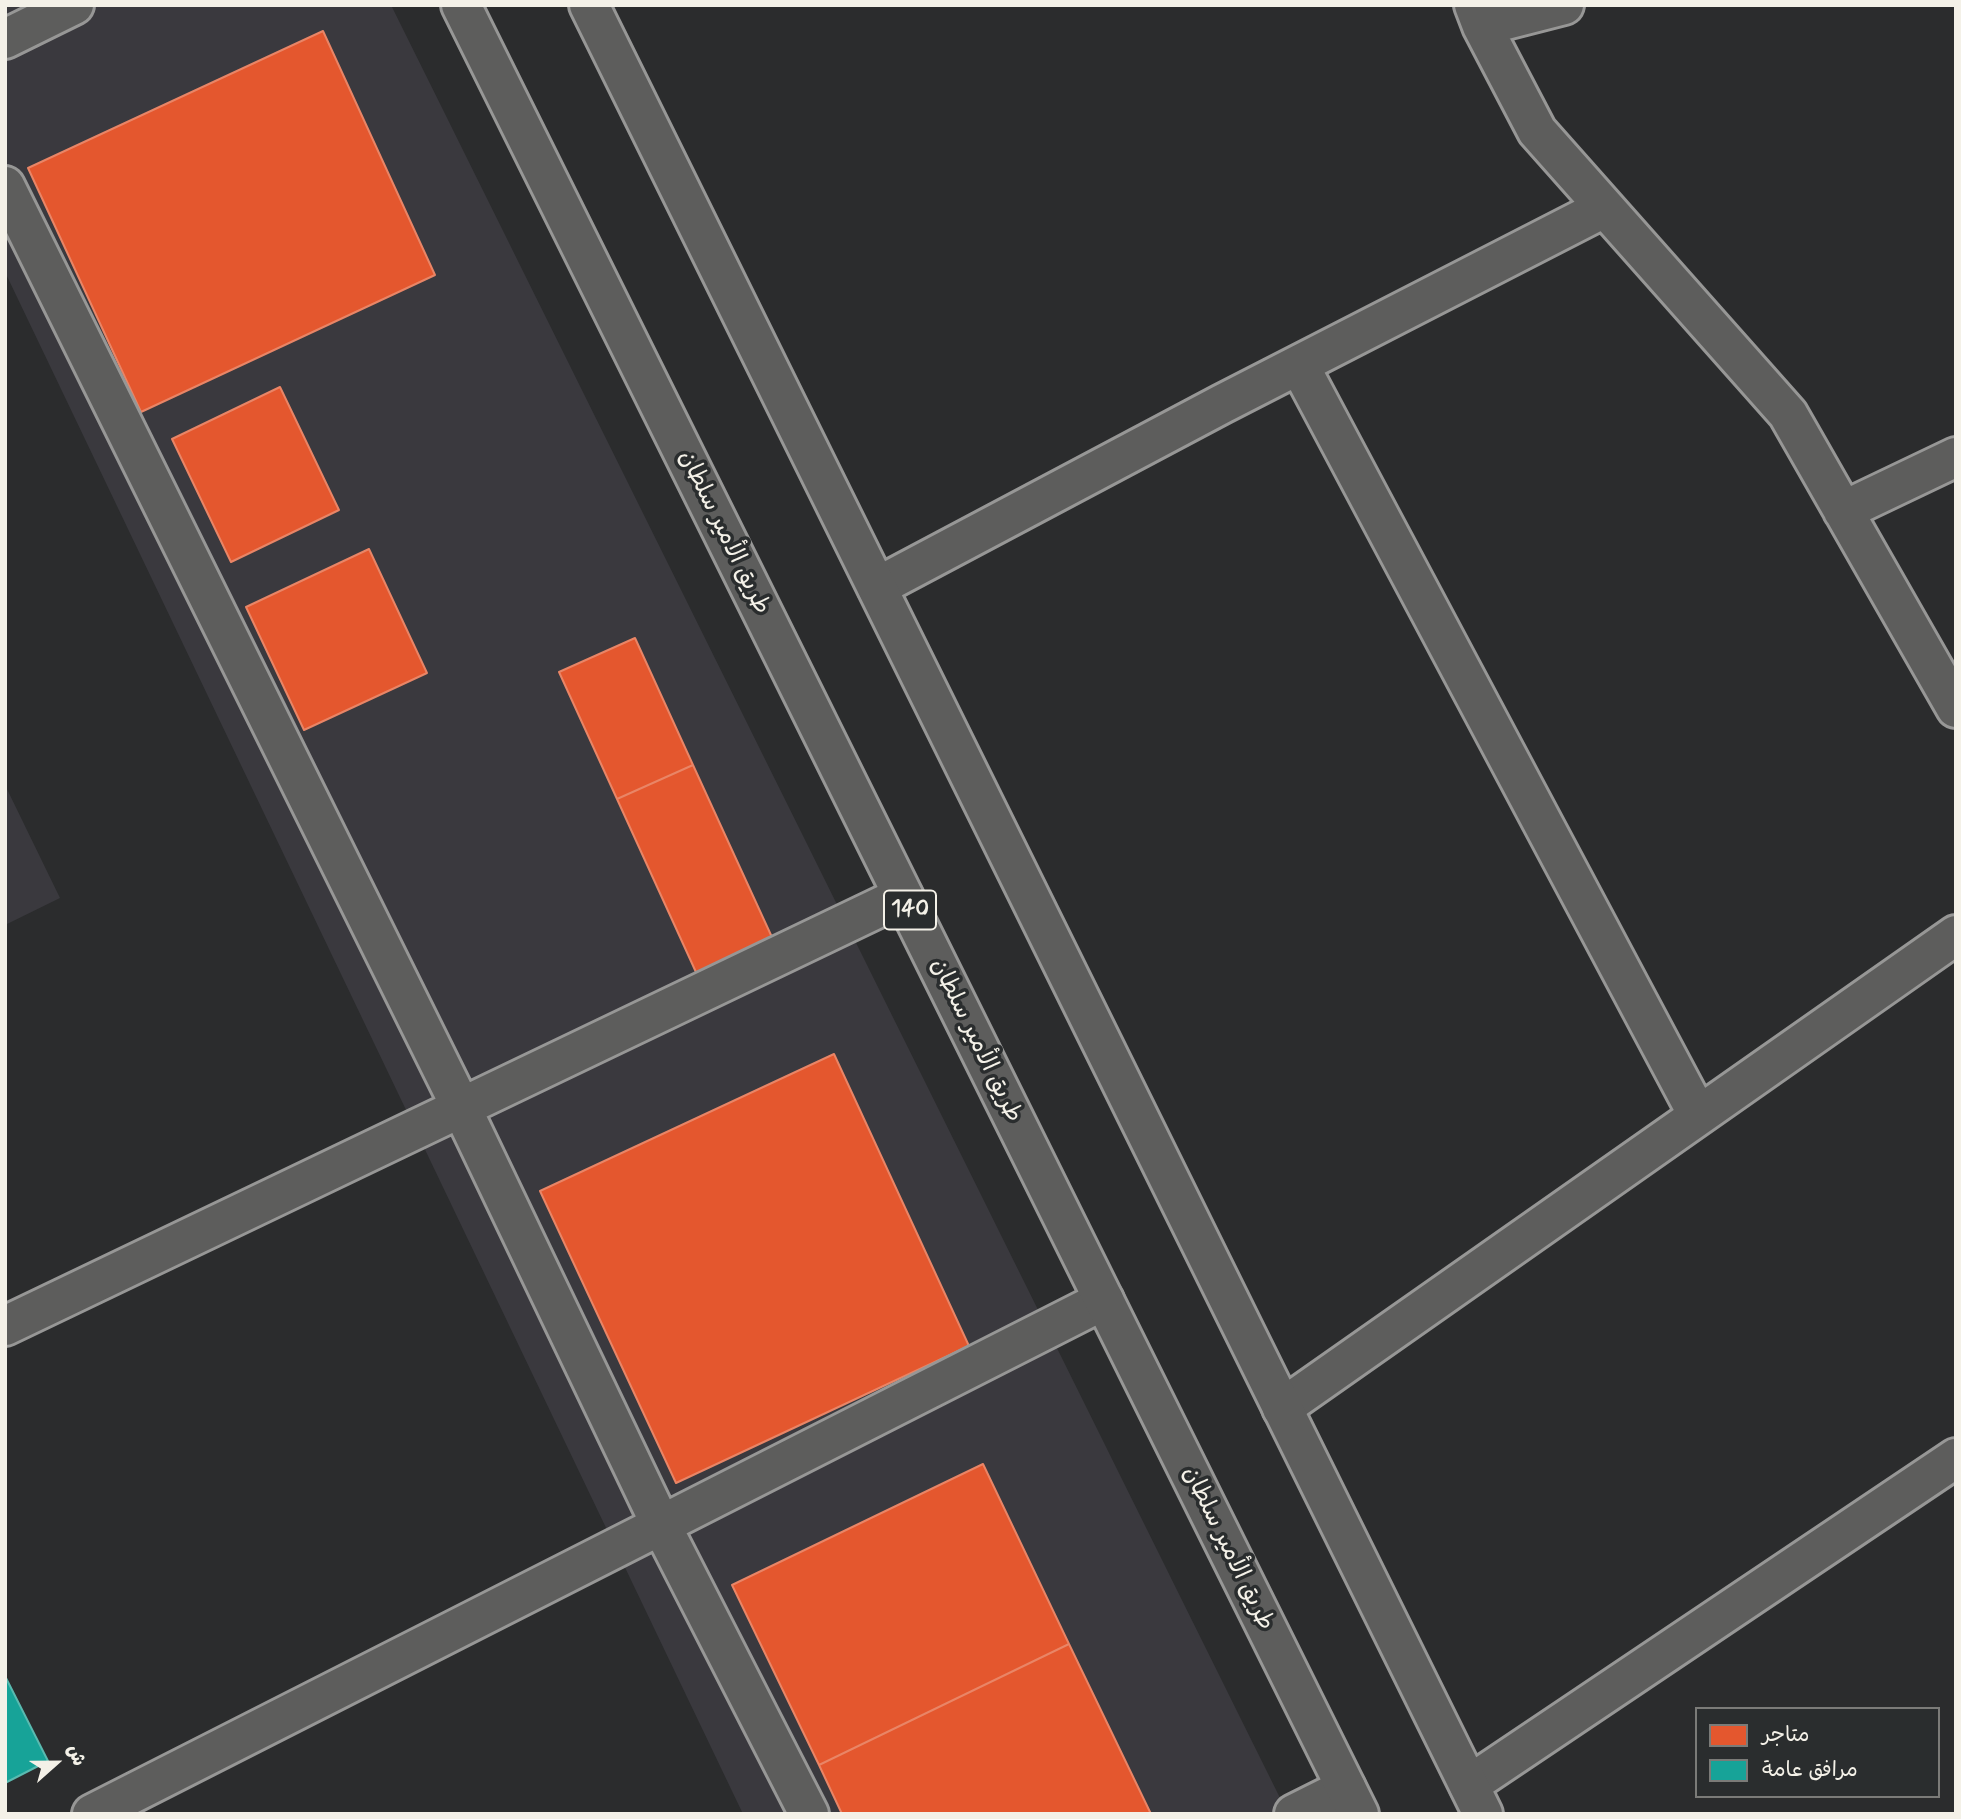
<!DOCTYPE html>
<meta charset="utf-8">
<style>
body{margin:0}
#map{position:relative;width:1961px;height:1819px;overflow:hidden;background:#2b2c2d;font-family:Mynerve,"Playpen Sans Arabic",sans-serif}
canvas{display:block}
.frame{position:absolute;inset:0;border:7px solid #f4f1e8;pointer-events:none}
.legend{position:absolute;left:1695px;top:1707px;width:245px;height:91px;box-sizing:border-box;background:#2a2d2e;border:2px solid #7b7b78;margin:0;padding:9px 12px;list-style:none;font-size:21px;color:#f4f1e8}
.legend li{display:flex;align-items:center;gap:14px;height:35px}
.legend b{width:35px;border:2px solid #7b7b78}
.north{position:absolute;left:21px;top:1728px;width:70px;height:70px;-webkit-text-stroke:5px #2a2d2e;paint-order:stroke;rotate:69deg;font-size:19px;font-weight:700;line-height:28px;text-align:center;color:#f4f1e8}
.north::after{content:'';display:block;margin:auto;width:24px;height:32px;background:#f4f1e8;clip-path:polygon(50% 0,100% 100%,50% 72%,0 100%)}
</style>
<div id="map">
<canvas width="1961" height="1819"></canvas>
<div class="frame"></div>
<ul class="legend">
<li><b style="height:19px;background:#e4572e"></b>متاجر</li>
<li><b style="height:19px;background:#17a398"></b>مرافق عامة</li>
</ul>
<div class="north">ش</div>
</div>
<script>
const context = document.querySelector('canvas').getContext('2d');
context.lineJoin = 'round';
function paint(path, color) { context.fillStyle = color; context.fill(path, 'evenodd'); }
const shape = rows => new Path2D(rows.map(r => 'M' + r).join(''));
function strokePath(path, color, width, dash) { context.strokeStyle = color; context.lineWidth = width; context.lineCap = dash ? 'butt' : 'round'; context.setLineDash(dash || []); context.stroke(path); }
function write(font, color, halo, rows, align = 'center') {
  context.font = font + ' Mynerve,"Playpen Sans Arabic",sans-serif'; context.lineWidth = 7; context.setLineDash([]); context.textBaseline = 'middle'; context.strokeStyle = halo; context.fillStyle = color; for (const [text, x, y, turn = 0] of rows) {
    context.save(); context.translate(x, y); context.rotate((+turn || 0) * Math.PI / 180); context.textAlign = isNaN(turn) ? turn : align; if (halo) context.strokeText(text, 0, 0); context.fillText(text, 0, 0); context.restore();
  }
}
paint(shape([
 [5,5,391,5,1288,1814,743,1814,5,272],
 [5,785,60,898,5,925]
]), '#3a393e');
const shops = shape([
 [323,31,435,275,141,412,28,168,323,31],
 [280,387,339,510,231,562,172,439,280,387],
 [369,549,427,673,304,730,246,607,369,549],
 [635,638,693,765,617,799,559,672,635,638],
 [693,765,776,946,700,981,617,799,693,765],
 [834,1054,969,1346,676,1483,540,1191,834,1054],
 [983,1464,1069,1644,819,1765,732,1585,983,1464],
 [1069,1644,1151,1814,842,1814,819,1765,1069,1644]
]);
paint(shops, '#e4572e');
strokePath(shops, '#e98566', 2);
const public = shape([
 [5,1676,48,1761,5,1783,5,1676]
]);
paint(public, '#17a398');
strokePath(public, '#59bab0', 2);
const minor = shape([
 [1474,5,1482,26,1537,131,1788,414,1956,708],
 [1482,26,1564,5],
 [5,39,74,5],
 [5,186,461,1107,661,1525,809,1814],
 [1299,365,1698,1115],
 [1843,511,1956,457],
 [877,587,1222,404,1604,208],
 [5,1326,903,896],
 [1282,1408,1956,935],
 [1469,1785,1956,1458],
 [92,1814,1104,1300],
 [1294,1814,1346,1788]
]);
const trunk = shape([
 [461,5,1359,1814],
 [589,5,1483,1814]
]);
strokePath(minor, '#979796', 44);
strokePath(trunk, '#979796', 44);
strokePath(minor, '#5d5d5c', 38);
strokePath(trunk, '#5d5d5c', 38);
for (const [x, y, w] of [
 [910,910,52]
]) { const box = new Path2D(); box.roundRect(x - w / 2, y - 19.5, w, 39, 5); context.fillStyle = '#2a2d2e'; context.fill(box); strokePath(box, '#f4f1e8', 2); }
write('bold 23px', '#f4f1e8', null, [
 ["140",910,910]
]);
write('24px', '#f4f1e8', '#2a2d2e', [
 ["طريق الأمير سلطان",723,533,64],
 ["طريق الأمير سلطان",975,1041,64],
 ["طريق الأمير سلطان",1227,1549,64]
]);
</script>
